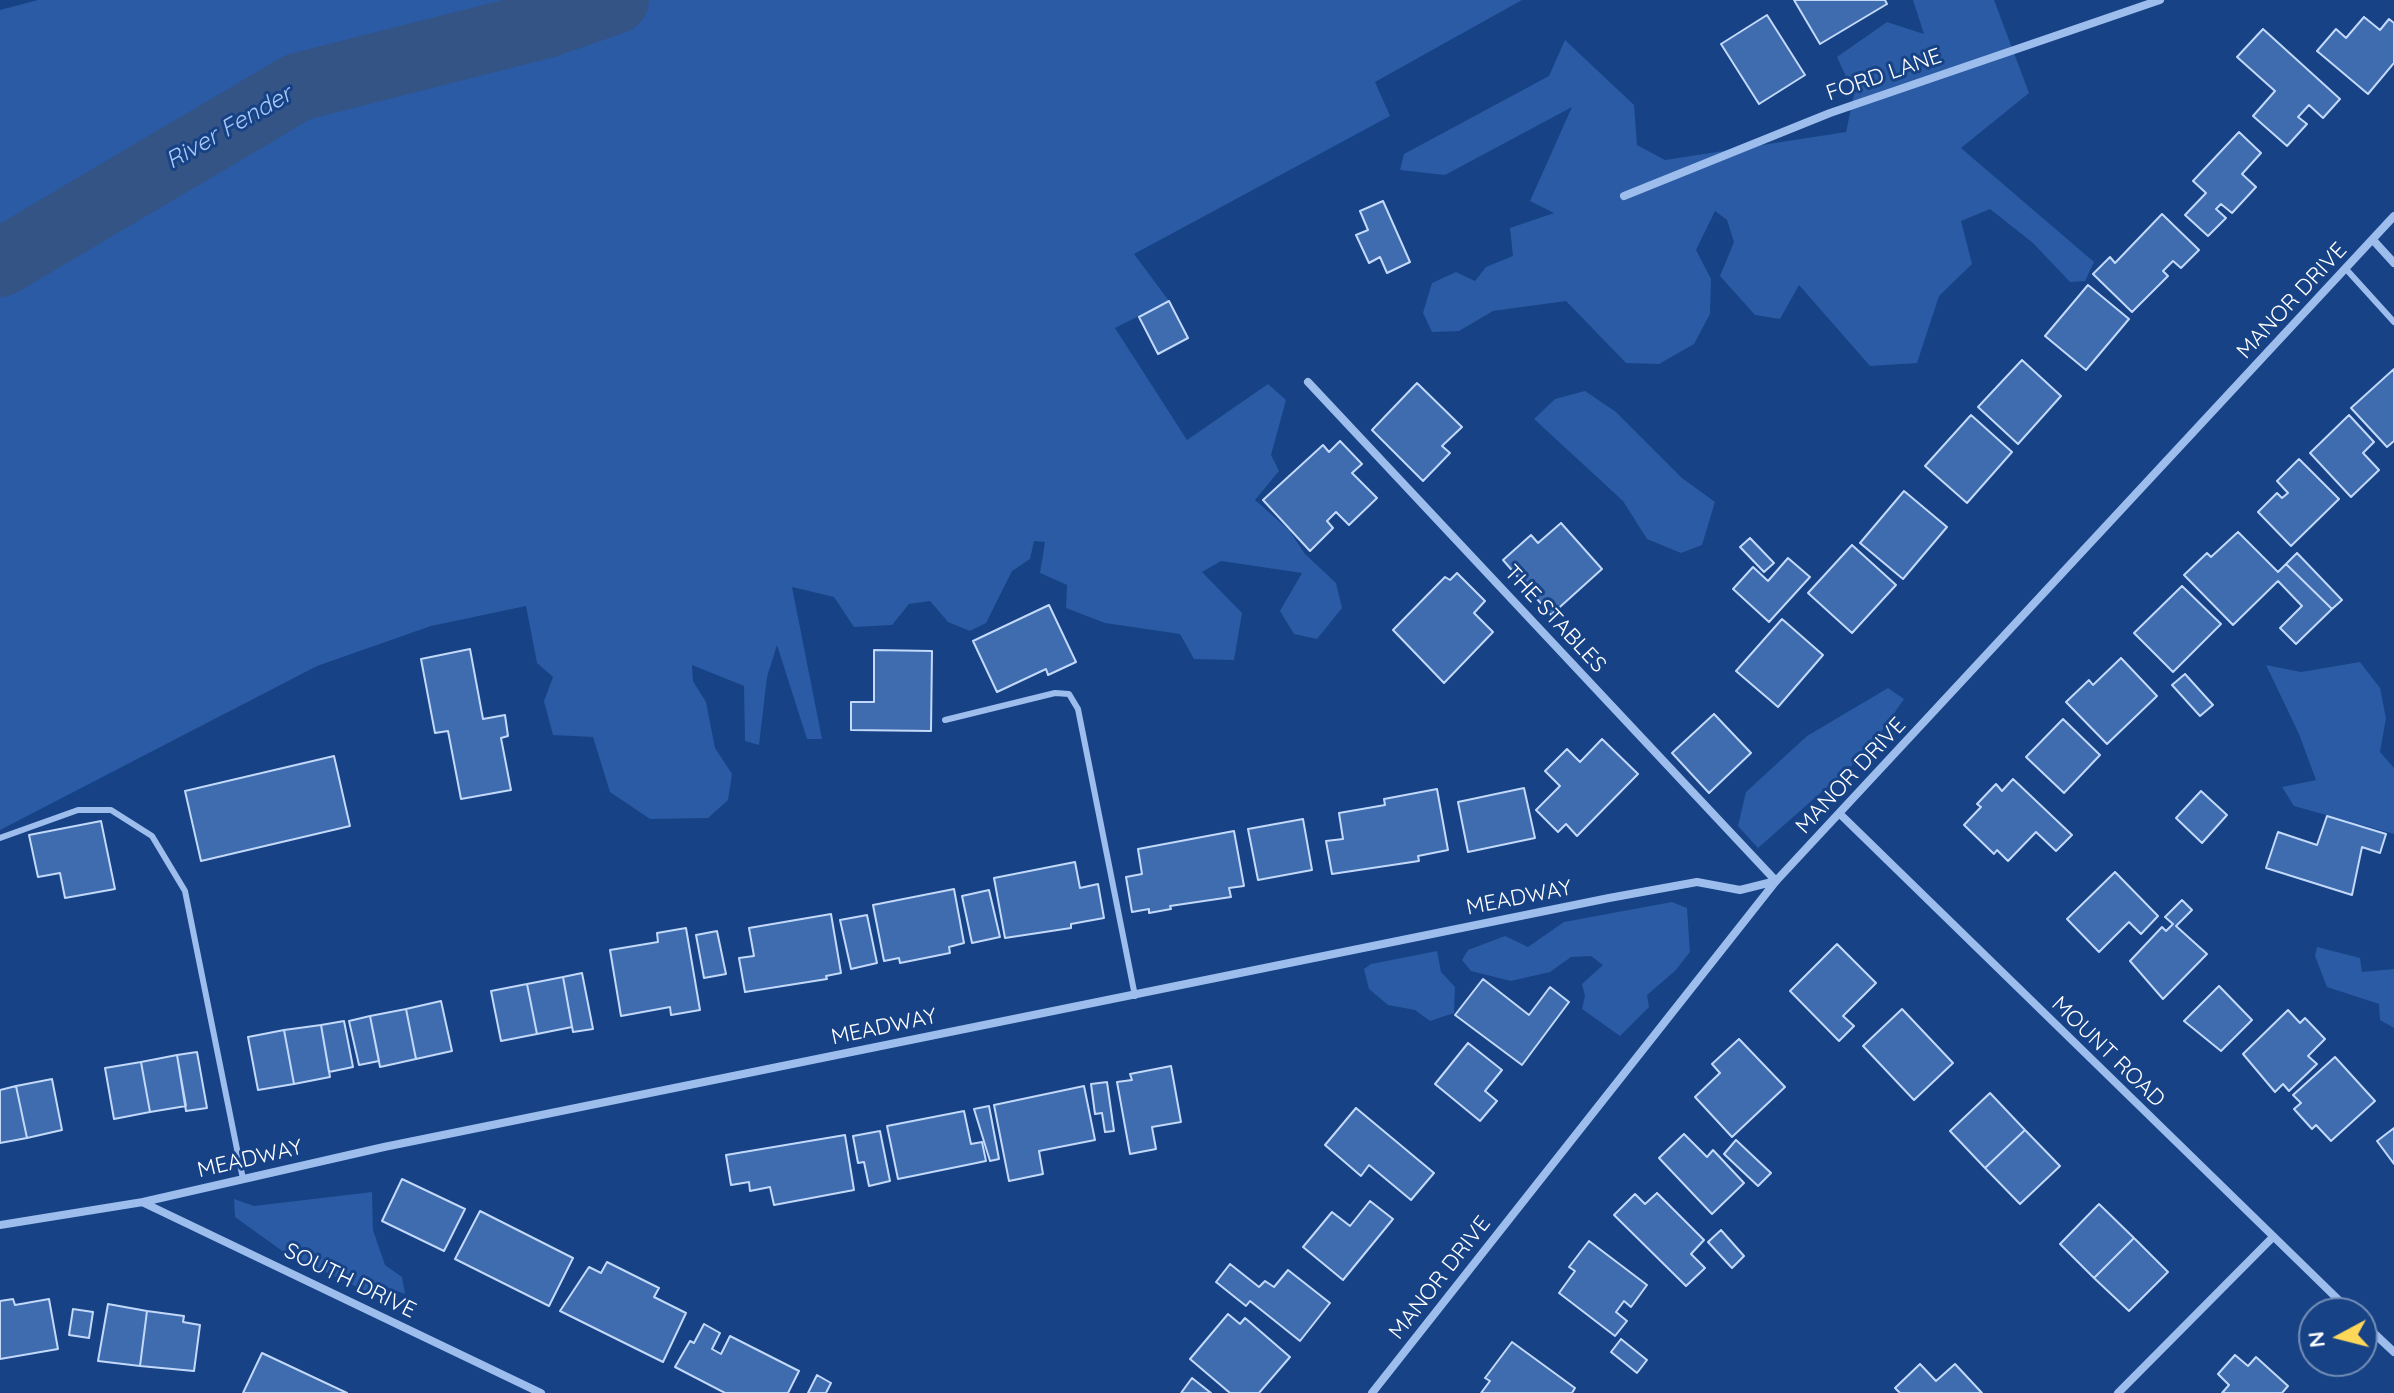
<!DOCTYPE html>
<style>
body{margin:0}
#map{position:relative;width:2394px;height:1393px;overflow:hidden;background:#174286;font-family:Quicksand,sans-serif}
canvas{display:block}
.north{position:absolute;left:2298px;top:1297px;width:80px;height:80px;box-sizing:border-box;background:#174286;border:2px solid #748eb6;border-radius:50%;rotate:263deg;font-size:22px;font-weight:700;line-height:32px;text-align:center;color:#fff}
.north::after{content:'';display:block;margin:auto;width:28px;height:36px;background:#ffd759;clip-path:polygon(50% 0,100% 100%,50% 72%,0 100%)}
</style>
<div id="map">
<canvas width="2394" height="1393"></canvas>
<div class="north">N</div>
</div>
<script>
const context = document.querySelector('canvas').getContext('2d');
context.lineJoin = 'round';
function paint(path, color) { context.fillStyle = color; context.fill(path, 'evenodd'); }
const shape = rows => new Path2D(rows.map(r => 'M' + r).join(''));
function strokePath(path, color, width, dash) { context.strokeStyle = color; context.lineWidth = width; context.lineCap = dash ? 'butt' : 'round'; context.setLineDash(dash || []); context.stroke(path); }
function write(font, color, halo, rows, align = 'center') {
  context.font = font + ' Quicksand,sans-serif'; context.lineWidth = 6; context.setLineDash([]); context.textBaseline = 'middle'; context.strokeStyle = halo; context.fillStyle = color; for (const [text, x, y, turn = 0] of rows) {
    context.save(); context.translate(x, y); context.rotate((+turn || 0) * Math.PI / 180); context.textAlign = isNaN(turn) ? turn : align; if (halo) context.strokeText(text, 0, 0); context.fillText(text, 0, 0); context.restore();
  }
}
paint(shape([
 [38,0,1522,0,1375,82,1390,116,1134,254,1169,301,1115,328,1187,440,1268,384,1286,400,1271,455,1279,471,1255,500,1289,530,1305,554,1336,583,1342,608,1317,639,1294,634,1280,611,1302,573,1221,561,1202,572,1242,613,1234,660,1194,659,1180,634,1105,623,1066,608,1067,585,1040,573,1045,542,1034,541,1030,559,1012,571,986,623,970,631,948,622,930,601,909,604,892,625,854,627,834,597,792,587,822,739,807,739,777,645,767,677,759,745,745,741,744,686,692,665,693,681,706,702,715,748,732,774,728,800,708,818,650,819,610,792,593,737,553,735,544,701,553,677,537,663,526,606,431,626,317,666,0,830,0,10],
 [1913,0,1994,0,2029,93,1961,148,2094,262,2085,281,2070,282,2033,243,1990,209,1961,221,1972,264,1939,296,1917,363,1870,366,1799,285,1780,319,1755,315,1720,276,1734,242,1727,220,1715,211,1696,250,1711,279,1710,314,1694,344,1659,364,1626,363,1566,301,1493,311,1459,331,1432,332,1423,313,1432,283,1456,272,1475,281,1486,267,1513,256,1510,228,1554,213,1530,201,1572,107,1445,175,1400,170,1404,154,1549,76,1565,40,1634,105,1637,145,1665,160,1846,132,1854,94,1837,57,1887,22,1924,34],
 [1585,391,1616,412,1682,478,1715,502,1702,545,1681,553,1647,539,1623,501,1534,419,1555,399],
 [2360,662,2380,688,2386,718,2380,752,2394,768,2394,834,2294,806,2282,787,2316,780,2299,734,2266,665,2301,672],
 [1888,688,1904,699,1868,751,1758,848,1738,826,1746,792,1807,736],
 [1672,902,1687,908,1690,952,1675,971,1647,995,1649,1007,1620,1036,1582,1009,1585,996,1582,984,1603,965,1591,956,1571,957,1550,972,1511,981,1471,971,1462,960,1468,950,1505,936,1528,947,1564,922],
 [2317,947,2360,958,2362,972,2394,969,2394,1028,2380,1020,2379,1004,2327,987,2315,956],
 [1437,951,1441,972,1455,987,1454,1013,1430,1021,1415,1010,1388,1005,1369,989,1364,969,1371,964],
 [372,1192,373,1230,385,1265,402,1277,405,1294,386,1287,376,1296,285,1253,235,1217,234,1199,254,1206]
]), '#2a5ba4');
strokePath(shape([
 [0,263,298,87,546,24,615,0]
]), '#345486', 68);
const building = shape([
 [1794,0,1885,0,1887,4,1820,44,1794,0],
 [1767,15,1805,75,1759,104,1721,44,1767,15],
 [2364,17,2380,30,2389,19,2394,23,2394,63,2368,94,2317,51,2336,29,2346,38,2364,17],
 [2263,29,2340,99,2323,118,2309,105,2298,117,2307,124,2287,146,2253,116,2275,91,2237,57,2263,29],
 [2239,132,2261,153,2242,174,2256,187,2232,213,2221,204,2216,209,2226,218,2208,236,2185,215,2206,193,2193,181,2239,132],
 [1383,201,1410,262,1387,273,1380,257,1369,263,1356,235,1368,230,1360,211,1383,201],
 [2162,214,2199,250,2181,268,2173,261,2163,271,2168,276,2132,312,2093,274,2110,257,2115,263,2162,214],
 [2088,285,2129,319,2086,370,2045,336,2088,285],
 [1169,301,1188,338,1158,354,1139,317,1169,301],
 [2022,360,2061,396,2018,444,1978,407,2022,360],
 [2394,369,2394,441,2387,447,2351,408,2394,369],
 [1417,383,1462,427,1442,446,1450,453,1423,481,1372,430,1417,383],
 [1971,415,2012,452,1967,503,1925,466,1971,415],
 [2349,415,2374,442,2363,453,2379,470,2351,497,2310,453,2349,415],
 [1340,441,1362,464,1352,473,1377,498,1349,525,1336,512,1327,521,1333,528,1310,551,1263,500,1323,445,1329,452,1340,441],
 [2299,459,2339,499,2291,546,2258,512,2277,493,2282,498,2288,493,2277,481,2299,459],
 [1904,491,1947,527,1903,579,1860,543,1904,491],
 [1561,523,1602,569,1551,615,1503,560,1531,535,1538,543,1561,523],
 [2238,532,2278,572,2286,564,2332,609,2296,644,2280,628,2302,606,2278,581,2233,625,2184,575,2207,553,2211,557,2238,532],
 [1750,538,1774,563,1764,572,1740,547,1750,538],
 [1852,545,1896,585,1852,633,1808,593,1852,545],
 [2297,553,2342,600,2332,609,2286,564,2297,553],
 [1788,558,1810,577,1769,622,1733,589,1753,567,1768,581,1788,558],
 [1457,573,1485,601,1474,613,1493,632,1444,683,1393,630,1445,577,1450,580,1457,573],
 [2182,586,2221,624,2173,672,2134,633,2182,586],
 [1049,605,1076,662,1048,675,1046,669,997,692,973,641,1049,605],
 [1782,619,1823,655,1778,707,1736,671,1782,619],
 [470,649,483,719,505,715,508,736,501,738,511,790,461,799,448,731,435,733,421,659,470,649],
 [874,650,932,651,931,731,851,730,851,702,874,702,874,650],
 [2121,658,2157,696,2107,744,2066,702,2089,680,2093,685,2121,658],
 [2185,674,2213,705,2200,716,2172,685,2185,674],
 [1714,714,1751,753,1709,793,1672,753,1714,714],
 [2063,719,2100,755,2064,793,2026,757,2063,719],
 [1602,739,1638,774,1577,836,1566,824,1558,832,1536,810,1560,786,1545,771,1567,749,1580,762,1602,739],
 [334,756,350,826,201,861,185,791,334,756],
 [2013,779,2072,835,2056,851,2036,832,2008,861,1997,850,1994,854,1964,825,1981,807,1977,804,1996,784,2002,791,2013,779],
 [1524,788,1535,838,1468,852,1458,802,1524,788],
 [1437,789,1448,850,1418,856,1419,861,1332,874,1326,841,1343,839,1339,813,1385,805,1384,799,1437,789],
 [2201,791,2227,815,2202,843,2176,818,2201,791],
 [2327,816,2386,834,2380,853,2362,847,2352,895,2266,868,2278,832,2317,845,2327,816],
 [1303,819,1312,870,1258,880,1248,829,1303,819],
 [101,821,115,889,65,898,60,873,38,877,29,835,101,821],
 [1234,831,1244,886,1229,888,1231,897,1170,906,1171,909,1149,913,1149,909,1132,912,1126,877,1142,874,1138,849,1234,831],
 [1075,862,1080,888,1098,884,1104,918,1071,924,1071,928,1005,938,994,878,1075,862],
 [2115,872,2158,916,2141,934,2129,922,2099,952,2067,919,2115,872],
 [954,889,964,943,949,947,950,953,900,963,899,958,884,961,873,905,954,889],
 [989,890,1000,937,972,943,962,896,989,890],
 [2182,900,2192,910,2176,926,2207,954,2163,999,2130,961,2162,927,2166,931,2173,924,2165,917,2182,900],
 [831,914,841,973,826,976,827,979,745,992,739,958,754,956,749,928,831,914],
 [867,915,877,963,851,969,840,920,867,915],
 [686,928,700,1010,671,1015,670,1007,621,1016,610,950,658,942,657,933,686,928],
 [717,931,726,974,704,978,696,935,717,931],
 [1837,944,1876,983,1843,1016,1854,1026,1839,1041,1790,991,1837,944],
 [582,973,593,1029,573,1032,563,977,582,973],
 [563,977,572,1027,537,1034,527,984,563,977],
 [1483,979,1529,1015,1550,987,1569,1002,1522,1065,1455,1015,1483,979],
 [527,984,537,1034,501,1041,491,991,527,984],
 [2219,986,2252,1020,2221,1051,2184,1021,2219,986],
 [441,1001,452,1051,416,1059,406,1009,441,1001],
 [406,1009,416,1059,380,1067,370,1016,406,1009],
 [1902,1009,1953,1063,1914,1100,1863,1046,1902,1009],
 [2288,1010,2300,1023,2305,1018,2325,1039,2308,1056,2317,1064,2289,1091,2283,1084,2275,1092,2243,1054,2288,1010],
 [370,1016,379,1061,359,1065,349,1021,370,1016],
 [344,1021,353,1067,329,1072,321,1025,344,1021],
 [321,1025,330,1077,294,1084,284,1030,321,1025],
 [284,1030,294,1084,258,1090,248,1037,284,1030],
 [1739,1039,1785,1087,1732,1137,1695,1097,1720,1073,1712,1064,1739,1039],
 [1468,1043,1502,1070,1485,1091,1497,1101,1480,1121,1435,1084,1468,1043],
 [197,1052,207,1108,186,1111,177,1055,197,1052],
 [177,1055,186,1106,150,1112,141,1062,177,1055],
 [2335,1057,2375,1101,2331,1141,2316,1125,2312,1129,2294,1109,2301,1103,2293,1095,2335,1057],
 [141,1062,150,1112,114,1119,105,1068,141,1062],
 [1171,1066,1181,1122,1152,1127,1156,1149,1130,1154,1117,1082,1132,1080,1130,1074,1171,1066],
 [52,1079,62,1130,27,1138,16,1086,52,1079],
 [1107,1082,1114,1131,1105,1132,1102,1113,1095,1114,1091,1084,1107,1082],
 [16,1086,27,1138,0,1143,0,1090,16,1086],
 [1084,1086,1095,1140,1039,1151,1043,1174,1009,1181,994,1105,1084,1086],
 [1990,1093,2025,1130,1985,1168,1950,1131,1990,1093],
 [989,1106,999,1159,990,1161,974,1109,989,1106],
 [1356,1108,1434,1173,1411,1200,1369,1165,1361,1176,1325,1145,1356,1108],
 [964,1111,971,1144,982,1142,986,1161,898,1179,887,1126,964,1111],
 [2394,1128,2394,1164,2377,1141,2394,1128],
 [2025,1130,2060,1166,2020,1204,1985,1168,2025,1130],
 [880,1131,890,1181,869,1186,864,1162,858,1163,853,1136,880,1131],
 [1684,1134,1707,1157,1713,1150,1744,1183,1712,1214,1659,1158,1684,1134],
 [845,1135,854,1190,774,1205,770,1187,750,1191,749,1182,731,1185,726,1155,845,1135],
 [1736,1140,1771,1173,1758,1186,1724,1154,1736,1140],
 [402,1179,465,1209,444,1251,382,1221,402,1179],
 [1657,1193,1704,1240,1691,1254,1705,1268,1686,1286,1614,1215,1635,1194,1645,1204,1657,1193],
 [1370,1201,1393,1219,1343,1280,1303,1247,1332,1212,1350,1226,1370,1201],
 [2099,1204,2134,1238,2094,1278,2060,1244,2099,1204],
 [480,1211,573,1258,549,1306,455,1259,480,1211],
 [1721,1230,1744,1256,1732,1268,1708,1242,1721,1230],
 [2134,1238,2168,1272,2129,1311,2094,1278,2134,1238],
 [1589,1241,1647,1285,1631,1307,1624,1301,1616,1312,1627,1321,1615,1336,1559,1293,1575,1271,1569,1267,1589,1241],
 [607,1262,659,1288,654,1297,686,1313,663,1362,560,1311,589,1267,601,1273,607,1262],
 [1230,1264,1259,1287,1265,1281,1274,1287,1288,1270,1330,1303,1300,1341,1250,1301,1246,1306,1216,1282,1230,1264],
 [13,1299,15,1305,49,1299,58,1349,0,1359,0,1301,13,1299],
 [108,1304,147,1311,140,1366,98,1361,108,1304],
 [73,1309,93,1312,89,1338,69,1335,73,1309],
 [147,1311,184,1316,183,1322,200,1325,194,1371,140,1366,147,1311],
 [1228,1314,1240,1324,1245,1318,1290,1357,1259,1393,1230,1393,1190,1359,1228,1314],
 [704,1324,720,1333,712,1349,721,1354,730,1336,799,1371,788,1393,725,1393,675,1367,690,1341,694,1343,704,1324],
 [1621,1339,1647,1360,1637,1373,1611,1352,1621,1339],
 [1512,1342,1575,1388,1572,1393,1481,1393,1490,1381,1485,1378,1512,1342],
 [262,1353,347,1393,243,1393,262,1353],
 [2235,1355,2248,1366,2256,1357,2288,1386,2282,1393,2222,1393,2229,1385,2218,1374,2235,1355],
 [1920,1364,1936,1381,1955,1364,1982,1393,1900,1393,1895,1388,1920,1364],
 [817,1375,831,1383,826,1393,808,1393,817,1375],
 [1192,1378,1211,1393,1181,1393,1192,1378]
]);
paint(building, '#3f6caf');
strokePath(building, '#c2d9fa', 2);
strokePath(shape([
 [2346,269,2394,322],
 [945,720,1055,693,1069,694,1078,709,1135,996],
 [0,838,78,810,111,810,152,836,185,891,243,1179]
]), '#9dbded', 6);
strokePath(shape([
 [1624,196,1830,113,2160,0],
 [2373,240,2394,263],
 [1841,815,2352,1313],
 [144,1203,541,1393],
 [0,1225,143,1202,384,1147,1609,898,1697,882,1740,890,1776,881,1308,382],
 [2362,1322,2394,1352],
 [1372,1393,1776,881,2394,216],
 [2118,1393,2272,1238]
]), '#9dbded', 8);
write('22px', '#fff', '#174286', [
 ["FORD LANE",1884,75,-19],
 ["MANOR DRIVE",2292,301,-47],
 ["THE STABLES",1555,619,47],
 ["MANOR DRIVE",1851,776,-47],
 ["MEADWAY",1519,898,-11],
 ["MEADWAY",884,1027,-12],
 ["MOUNT ROAD",2108,1052,44],
 ["MEADWAY",250,1159,-13],
 ["MANOR DRIVE",1440,1278,-52],
 ["SOUTH DRIVE",350,1281,26]
]);
write('italic 24px', '#a8c8f5', '#174286', [
 ["River Fender",229,128,-30]
]);
</script>
